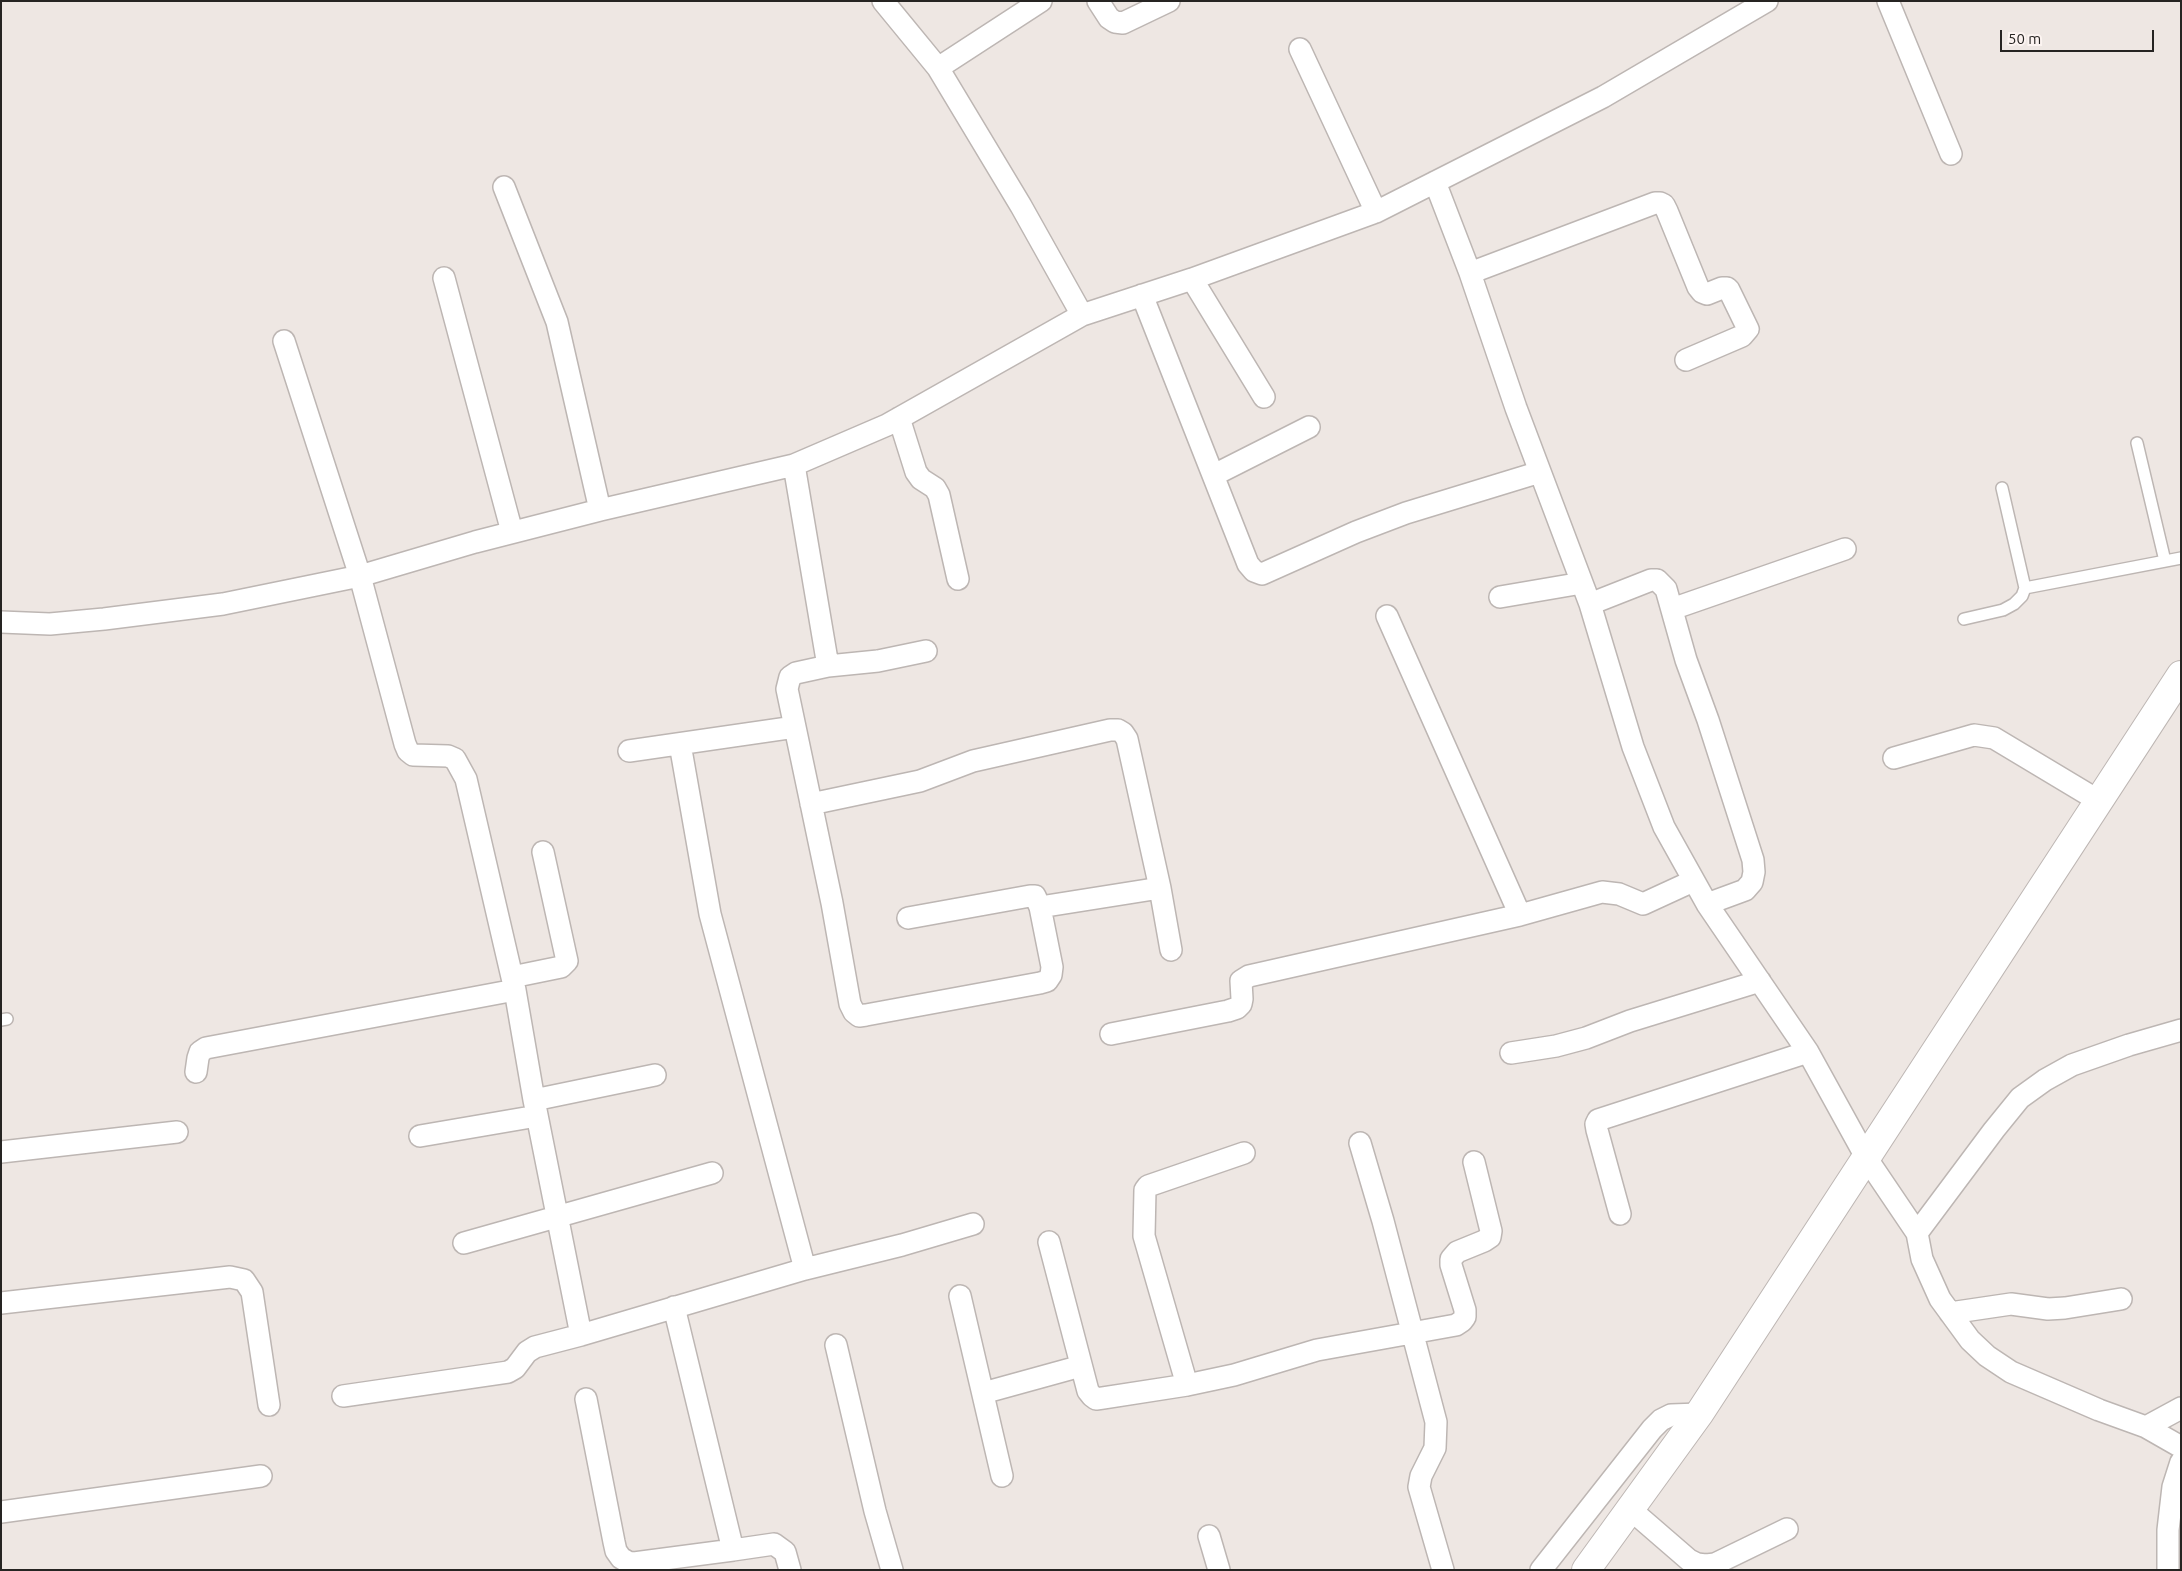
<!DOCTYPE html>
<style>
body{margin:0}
#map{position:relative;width:2182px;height:1571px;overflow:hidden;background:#eee7e3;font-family:Ubuntu,sans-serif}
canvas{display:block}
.frame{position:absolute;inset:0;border:2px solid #262422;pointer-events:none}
.scale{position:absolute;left:2000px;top:30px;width:154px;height:22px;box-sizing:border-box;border:2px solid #262422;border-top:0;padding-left:6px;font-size:15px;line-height:18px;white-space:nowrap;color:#262422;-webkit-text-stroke:4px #fcf4f1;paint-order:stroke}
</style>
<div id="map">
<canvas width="2182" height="1571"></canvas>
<div class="frame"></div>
<div class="scale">50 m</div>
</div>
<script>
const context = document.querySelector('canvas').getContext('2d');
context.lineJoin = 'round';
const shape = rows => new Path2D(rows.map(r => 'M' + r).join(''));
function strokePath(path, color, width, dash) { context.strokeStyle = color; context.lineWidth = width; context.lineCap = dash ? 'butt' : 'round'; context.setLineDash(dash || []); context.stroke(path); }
const lane = shape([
 [2137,443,2165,561],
 [2002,488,2025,588],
 [1964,619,2003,610,2014,604,2022,596,2025,588,2181,558],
 [1,1020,7,1019]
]);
const street = shape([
 [883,1,938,68,1021,206,1082,315],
 [1098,1,1109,18,1115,22,1123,23,1169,1],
 [1888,1,1951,154],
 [1300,49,1376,212],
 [938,68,1041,1],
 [1435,182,1470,273,1516,408,1590,604,1633,747,1664,827,1707,904,1808,1052,1867,1159,1917,1233,1922,1259,1940,1299,1970,1340,1987,1356,2011,1372,2099,1410,2146,1427,2181,1447],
 [504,187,557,322,600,510],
 [1470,273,1655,203,1660,203,1664,205,1667,211,1698,287,1702,292,1707,294,1722,288,1727,288,1729,290,1748,329,1742,336,1686,360],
 [444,278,512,532],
 [1192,279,1264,397],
 [1142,295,1248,564,1254,571,1262,574,1356,532,1406,513,1540,472],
 [284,341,360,576,405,744,408,751,413,755,448,756,455,759,466,779,515,990,534,1100,581,1335],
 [899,418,916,472,921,479,935,488,939,495,958,579],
 [794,465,828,666,796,673,790,677,787,689,832,903,850,1004,854,1012,859,1016,866,1015,1040,983,1047,981,1051,975,1052,967,1040,907,1035,896,1030,896,908,918],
 [1214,475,1309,427],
 [1500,597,1582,583],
 [1590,604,1651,580,1657,580,1666,589,1686,660,1708,720,1753,860,1754,872,1752,882,1745,890,1707,904],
 [1672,609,1845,549],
 [1387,616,1520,915],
 [1,622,50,624,104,619,223,604,360,576,475,542,600,510,794,465,887,425,1082,315,1192,279,1376,212,1603,97,1767,1],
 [828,666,878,661,926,651],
 [680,744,710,914,805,1269],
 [629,751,795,727],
 [1894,758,1974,735,1994,738,2099,801],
 [811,804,920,781,973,761,1110,730,1118,730,1123,733,1127,739,1160,888,1171,950],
 [1040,907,1160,888],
 [512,977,561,967,567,961,543,852],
 [1111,1034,1228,1011,1237,1008,1241,1004,1242,999,1241,981,1249,976,1520,915,1602,892,1619,894,1643,904,1693,881],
 [1511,1053,1556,1046,1586,1038,1630,1021,1760,981],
 [196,1072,198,1058,200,1052,206,1048,515,990],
 [534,1100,655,1075],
 [420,1136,537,1116],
 [1360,1143,1383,1221,1436,1422,1435,1448,1421,1476,1419,1487,1443,1570],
 [1,1152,177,1132],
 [1620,1214,1597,1130,1596,1124,1598,1120,1808,1052],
 [1917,1233,1994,1130,2020,1098,2045,1080,2072,1065,2129,1045,2181,1030],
 [1049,1242,1088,1391,1092,1396,1096,1399,1103,1398,1187,1385,1234,1375,1317,1350,1456,1325,1462,1321,1465,1317,1465,1310,1451,1265,1451,1259,1457,1252,1484,1241,1490,1237,1491,1231,1474,1162],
 [464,1243,712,1173],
 [960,1296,1002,1476],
 [1,1303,230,1277,244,1280,252,1292,269,1405],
 [674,1307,733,1550,774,1544,785,1552,790,1570],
 [1950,1313,2011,1304,2048,1309,2065,1308,2121,1299],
 [836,1345,875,1511,892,1570],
 [1187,1385,1144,1236,1145,1190,1148,1186,1244,1153],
 [983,1393,1081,1366],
 [343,1396,508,1372,515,1368,527,1352,535,1347,581,1335,805,1269,902,1245,973,1224],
 [586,1399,614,1542,616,1551,621,1558,628,1562,634,1563,733,1550],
 [2146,1427,2181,1408],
 [1630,1509,1689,1560,1697,1564,1706,1565,1715,1564,1787,1529],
 [1,1512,261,1476],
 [1209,1536,1219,1570],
 [1541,1570,1652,1429,1661,1420,1671,1415,1699,1414],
 [2168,1570,2168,1530,2173,1487,2181,1462]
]);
const highway = shape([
 [1586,1570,1699,1414,2181,675]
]);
strokePath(lane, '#bdb6b3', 14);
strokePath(street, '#bdb6b3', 24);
strokePath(highway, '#bdb6b3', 30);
strokePath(lane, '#fff', 11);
strokePath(street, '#fff', 21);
strokePath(highway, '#fff', 28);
</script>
